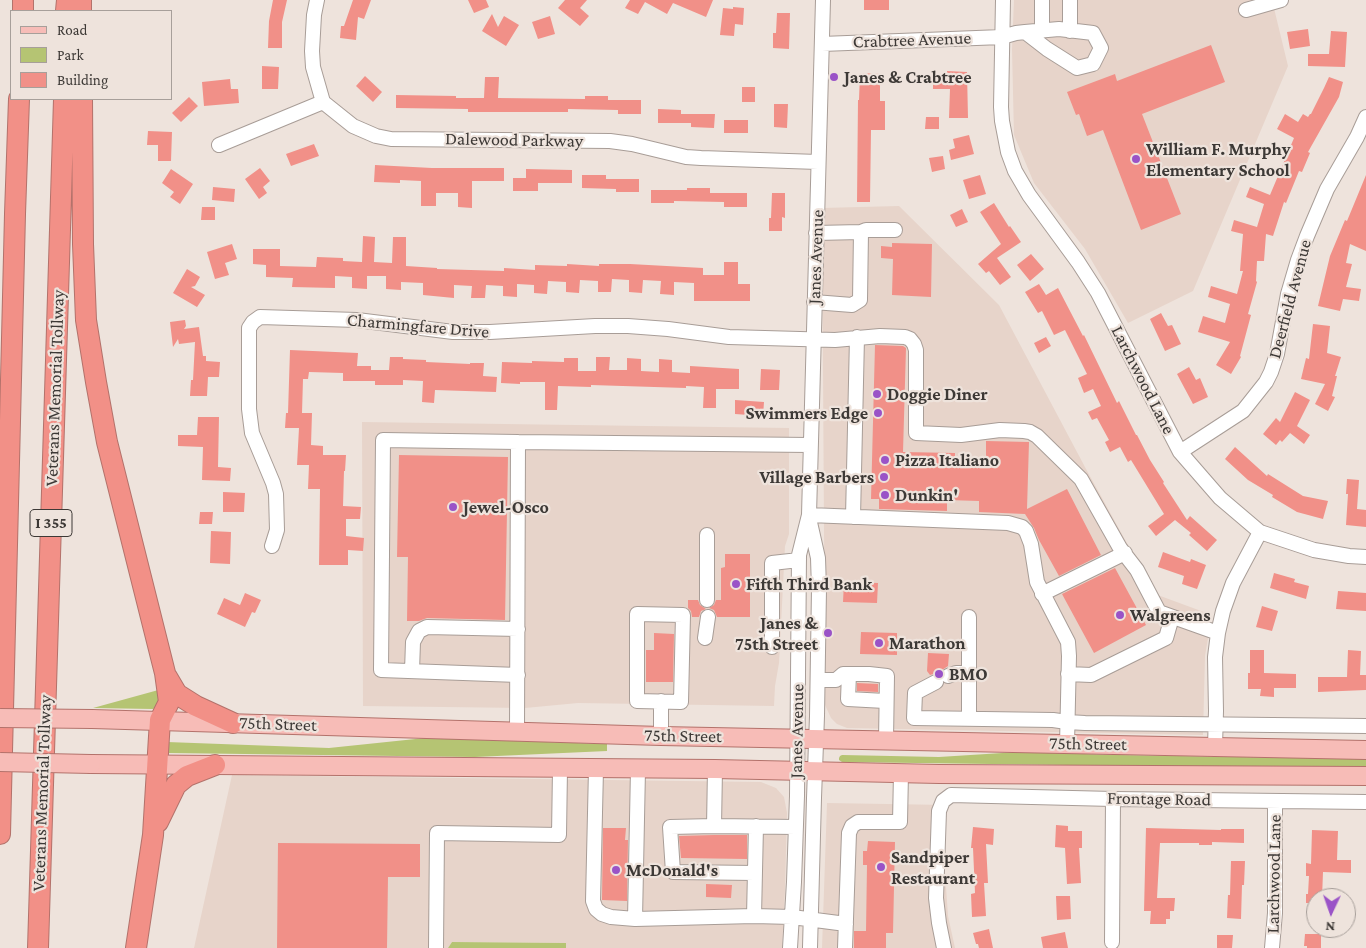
<!DOCTYPE html>
<style>
body{margin:0}
#map{position:relative;width:1366px;height:948px;overflow:hidden;background:#eee3dc;font-family:"Crimson Pro",serif}
canvas{display:block}
.legend{position:absolute;left:10px;top:10px;width:162px;height:90px;box-sizing:border-box;background:#eee3dc;border:1px solid #a79f9a;margin:0;padding:6px 9px;list-style:none;font-size:15px;color:#3d3936}
.legend li{display:flex;align-items:center;gap:10px;height:25px}
.legend b{width:25px;border:1px solid #a79f9a}
.north{position:absolute;left:1306px;top:888px;width:50px;height:50px;box-sizing:border-box;background:#eee3dc;border:1px solid #a79f9a;border-radius:50%;rotate:183deg;font-size:14px;font-weight:700;line-height:20px;text-align:center;color:#3d3936}
.north::after{content:'';display:block;margin:auto;width:18px;height:22px;background:#9a53c7;clip-path:polygon(50% 0,100% 100%,50% 72%,0 100%)}
</style>
<div id="map">
<canvas width="1366" height="948"></canvas>
<ul class="legend">
<li><b style="height:6px;background:#f7bcb7"></b>Road</li>
<li><b style="height:14px;background:#b5c473"></b>Park</li>
<li><b style="height:14px;background:#f19088"></b>Building</li>
</ul>
<div class="north">N</div>
</div>
<script>
const context = document.querySelector('canvas').getContext('2d');
context.lineJoin = 'round';
function paint(path, color) { context.fillStyle = color; context.fill(path, 'evenodd'); }
const shape = rows => new Path2D(rows.map(r => 'M' + r).join(''));
function strokePath(path, color, width, dash) { context.strokeStyle = color; context.lineWidth = width; context.lineCap = dash ? 'butt' : 'round'; context.setLineDash(dash || []); context.stroke(path); }
function write(font, color, halo, rows, align = 'center') {
  context.font = font + ' "Crimson Pro",serif'; context.lineWidth = 4.5; context.setLineDash([]); context.textBaseline = 'middle'; context.strokeStyle = halo; context.fillStyle = color; for (const [text, x, y, turn = 0] of rows) {
    context.save(); context.translate(x, y); context.rotate((+turn || 0) * Math.PI / 180); context.textAlign = isNaN(turn) ? turn : align; if (halo) context.strokeText(text, 0, 0); context.fillText(text, 0, 0); context.restore();
  }
}
paint(shape([
 [1014,0,1272,0,1288,66,1193,291,1128,323,1085,249,1034,183,1014,135,1012,49],
 [899,206,999,305,1086,469,1155,594,1212,615,1205,656,1203,735,847,728,837,724,831,718,825,705,825,690,822,208],
 [362,422,789,428,789,534,785,546,779,663,775,686,774,706,578,703,525,708,363,706],
 [232,775,761,782,776,788,784,797,787,813,785,890,782,948,566,948,566,943,452,942,448,948,194,948],
 [827,803,947,805,944,858,948,916,955,948,822,948]
]), '#e7d4ca');
paint(shape([
 [162,689,159,706,153,709,93,708],
 [425,738,607,744,607,751,475,757,168,753,167,742,329,748],
 [1018,752,1118,755,1366,759,1366,769,842,762,839,760,839,758,840,756,842,755,939,757],
 [452,942,566,943,566,948,448,948]
]), '#b5c473');
paint(shape([
 [273,0,287,0,282,22,282,48,268,48,269,21],
 [353,0,371,0,364,19,358,17,356,40,340,38,341,26,344,26],
 [468,0,486,0,489,7,474,13],
 [565,0,587,0,580,8,589,16,580,26,558,8],
 [630,0,713,0,706,17,673,3,667,14,645,2,638,14,625,8],
 [864,0,889,0,889,10,864,10],
 [733,7,744,8,743,25,735,24,734,36,720,35,723,8,733,9],
 [777,13,790,13,789,49,773,48,773,33,776,33],
 [492,14,498,27,504,16,519,25,506,46,482,31],
 [550,16,555,34,538,39,532,22],
 [1308,29,1310,46,1290,49,1287,32],
 [1331,31,1347,32,1345,67,1308,66,1308,54,1329,54],
 [1211,45,1225,82,1142,114,1181,214,1141,230,1103,130,1087,136,1079,114,1076,115,1067,92,1115,74,1117,81],
 [262,66,279,67,278,89,262,89],
 [947,71,967,72,968,118,949,118,950,89,933,89,933,75,947,76],
 [860,73,880,74,880,101,885,101,885,130,871,130,870,202,857,202,858,100,859,100],
 [365,76,382,92,373,102,356,86],
 [485,77,499,77,498,98,585,99,585,96,608,96,608,100,641,100,641,114,618,114,618,110,568,109,568,112,468,112,468,109,396,108,396,95,456,96,456,98,484,98],
 [1329,77,1343,82,1339,97,1308,152,1310,153,1302,172,1299,171,1286,203,1284,202,1273,236,1266,234,1264,261,1257,261,1256,281,1257,282,1248,314,1251,315,1240,356,1241,357,1231,374,1216,365,1230,342,1198,332,1203,316,1225,323,1230,304,1208,297,1211,286,1237,294,1243,271,1240,271,1243,234,1231,231,1234,220,1257,227,1264,204,1246,197,1250,187,1270,195,1294,138,1277,129,1285,114,1298,122,1303,114,1308,117,1310,114,1311,114,1324,88],
 [230,79,231,89,238,89,239,103,204,106,202,82],
 [742,87,755,87,755,102,742,102],
 [189,97,198,106,181,122,172,113],
 [774,104,788,104,787,128,774,127],
 [658,109,681,110,681,114,715,114,714,128,691,127,691,123,658,123],
 [926,117,939,117,939,129,925,129],
 [724,120,748,120,748,133,724,133],
 [148,131,172,132,171,161,158,161,158,145,147,145],
 [969,135,974,154,951,160,949,150,955,148,953,139],
 [314,144,319,156,291,166,286,154],
 [943,156,945,169,932,172,929,158],
 [375,165,432,168,504,168,504,181,472,181,472,208,458,207,458,193,436,193,436,206,421,206,421,181,400,180,400,183,374,182],
 [260,168,270,181,263,187,267,193,259,199,245,179],
 [171,169,193,184,180,204,170,197,174,192,162,183],
 [526,169,572,170,572,183,538,183,538,191,513,191,513,178,526,178],
 [582,175,606,175,606,179,639,179,639,192,616,192,616,189,582,188],
 [980,175,986,194,969,199,963,180],
 [1366,175,1366,251,1350,244,1346,263,1352,264,1346,287,1361,289,1359,301,1343,299,1340,311,1318,306,1330,256,1345,220,1347,221],
 [213,187,235,189,234,202,212,200],
 [687,188,710,188,710,193,747,193,747,207,724,207,724,202,674,201,674,203,651,203,651,190,687,190],
 [772,193,785,193,785,218,782,217,782,231,769,231,769,218,771,218],
 [994,203,1009,227,1010,226,1021,242,997,258,1011,277,1000,285,989,271,986,273,978,264,1001,244,980,212],
 [202,207,215,207,215,220,201,220],
 [962,209,968,222,956,227,950,215],
 [363,236,375,237,374,262,392,263,393,237,406,237,406,266,437,268,437,269,504,271,504,268,535,270,535,265,567,266,567,264,599,266,599,264,630,264,703,268,703,275,724,275,724,262,738,262,738,284,750,284,750,301,694,301,694,283,674,282,674,295,660,294,661,281,643,280,642,293,629,292,629,280,612,279,611,292,598,292,598,281,580,280,579,293,566,292,566,282,548,281,547,294,534,293,534,285,517,284,517,297,503,296,503,286,486,285,485,298,471,298,472,286,454,285,454,298,423,295,423,283,401,282,401,290,386,289,386,276,367,276,367,289,352,288,352,277,335,276,335,288,292,287,293,278,266,277,266,265,253,264,253,249,280,249,280,266,316,267,317,257,343,258,343,261,362,262],
 [892,243,932,244,931,297,892,295,893,259,881,258,881,246,892,247],
 [232,244,237,259,225,263,229,275,215,279,207,252],
 [1031,254,1044,269,1030,281,1017,265],
 [187,269,200,277,195,286,191,287,205,295,197,307,173,293],
 [1039,284,1046,295,1058,288,1083,336,1084,335,1117,403,1119,401,1136,435,1137,435,1150,460,1164,482,1163,483,1187,520,1190,516,1217,540,1207,551,1189,535,1191,533,1175,520,1156,536,1148,526,1164,514,1131,460,1128,462,1120,447,1110,452,1105,442,1109,440,1097,418,1092,420,1088,412,1101,406,1093,389,1084,393,1078,378,1087,374,1065,330,1054,335,1042,311,1038,313,1025,292],
 [1161,313,1168,326,1172,325,1181,344,1165,351,1150,319],
 [185,320,186,326,184,329,199,327,203,356,206,356,206,361,220,362,219,377,208,377,207,396,190,396,191,380,193,380,195,342,179,344,178,339,173,347,170,322],
 [1313,324,1330,326,1327,353,1341,357,1335,376,1337,376,1332,396,1335,397,1328,411,1315,404,1325,384,1301,379,1306,358,1309,359],
 [1046,337,1051,346,1039,353,1034,343],
 [875,345,903,346,906,348,903,452,955,453,955,464,986,465,986,441,1029,442,1027,509,1067,489,1101,555,1059,576,1039,540,1034,528,1025,514,979,512,979,501,947,500,947,511,879,509,879,499,871,499],
 [290,350,358,353,357,366,371,366,371,370,389,370,390,357,403,357,403,359,426,360,426,362,470,364,470,363,484,363,483,376,497,377,496,392,435,390,434,403,422,402,423,381,403,380,403,385,375,385,375,381,343,381,343,373,309,372,308,379,303,379,302,413,312,413,311,445,323,446,323,455,346,455,345,471,344,471,343,506,361,507,360,519,346,519,346,536,364,538,363,551,348,550,348,565,319,565,320,489,308,489,309,465,297,465,299,428,285,428,286,413,288,413],
 [596,357,610,357,609,370,627,370,627,358,641,359,641,371,659,372,659,359,672,360,672,372,690,373,690,366,739,369,739,389,716,389,716,408,703,408,704,387,686,386,686,388,591,385,591,387,558,386,557,410,545,410,545,382,520,382,520,384,501,383,502,362,532,363,532,361,564,362,564,358,578,358,578,371,596,371],
 [1189,367,1196,380,1200,378,1208,397,1193,404,1177,374],
 [761,369,780,370,779,390,760,390],
 [1295,392,1310,400,1297,426,1310,435,1304,444,1290,433,1282,442,1280,440,1276,445,1263,434,1276,418,1280,422],
 [735,400,764,402,763,416,735,414],
 [198,417,219,417,218,467,231,468,230,481,202,480,203,447,178,446,178,435,197,435],
 [1235,447,1267,476,1268,474,1303,496,1328,501,1323,519,1297,512,1272,497,1273,495,1248,480,1225,459],
 [399,455,508,457,505,620,427,618,419,621,407,621,408,557,397,557],
 [1347,479,1359,480,1357,509,1366,510,1366,527,1346,525,1348,494,1346,494],
 [223,492,245,493,244,512,223,512],
 [200,512,213,512,212,524,199,524],
 [211,531,231,532,230,564,210,563],
 [1163,552,1190,562,1191,559,1206,565,1197,589,1182,584,1184,576,1158,567],
 [725,554,750,554,750,617,717,617,714,610,709,608,714,605,716,600,721,600,721,568,725,567],
 [1115,568,1146,625,1094,653,1062,594],
 [1274,573,1295,579,1294,582,1309,586,1306,599,1270,588],
 [844,582,878,583,877,603,843,602],
 [1338,591,1366,593,1366,611,1336,609],
 [245,593,261,600,255,613,252,612,245,627,217,614,224,598,240,605],
 [688,600,698,600,700,605,706,609,701,611,699,617,692,617,691,611,688,608],
 [1262,606,1278,611,1272,631,1256,627],
 [861,632,897,633,897,655,860,654],
 [654,633,674,634,673,682,646,682,646,650,654,650],
 [1250,650,1264,650,1264,673,1296,674,1296,688,1274,688,1274,697,1260,696,1261,689,1248,689,1248,673,1250,673],
 [1348,650,1361,651,1360,675,1366,675,1366,690,1318,692,1318,677,1347,677],
 [928,653,949,654,948,666,942,670,940,674,936,673,930,675,927,671],
 [857,683,878,684,878,692,857,691],
 [1056,825,1068,826,1068,831,1082,831,1082,848,1079,848,1081,883,1067,884,1065,848,1055,847],
 [973,827,994,829,993,845,986,844,988,883,984,883,986,916,972,917,971,894,975,893,973,848,971,848],
 [603,828,626,828,625,840,628,840,627,901,602,900],
 [1146,828,1221,830,1221,829,1244,829,1244,843,1212,842,1212,845,1199,845,1199,843,1160,843,1157,898,1175,898,1174,911,1170,911,1170,919,1166,919,1166,924,1150,924,1151,911,1144,911],
 [1312,830,1338,831,1337,860,1351,860,1351,873,1323,872,1322,898,1316,898,1316,903,1306,903,1306,894,1308,894,1309,876,1306,876,1306,863,1311,864],
 [714,835,747,835,747,859,681,858,679,836],
 [868,841,895,842,893,933,886,933,886,948,854,948,854,931,866,931,867,865,863,865,863,851,867,851],
 [278,843,420,844,420,877,388,877,387,948,277,948],
 [1231,861,1245,861,1244,885,1242,885,1241,919,1227,918,1228,895,1230,895],
 [706,884,732,885,731,898,706,897],
 [1056,896,1070,896,1071,919,1057,920],
 [989,929,993,948,979,948,978,944,976,944,973,933],
 [1065,932,1068,948,1043,948,1041,937],
 [1305,934,1321,934,1321,948,1307,948,1307,946,1304,946],
 [1217,935,1233,935,1232,948,1217,948]
]), '#f19088');
const minor = shape([
 [317,0,314,15,312,51,313,67,323,102,353,126,376,136,391,139,610,141,632,144,686,157,701,158,818,162],
 [1003,0,1001,107,1002,121,1008,152,1015,171,1029,195,1078,262,1098,293,1180,452,1220,498,1260,532,1314,550,1349,556,1366,557],
 [1246,10,1281,0],
 [1042,31,1042,0],
 [1070,31,1070,0],
 [822,44,1002,37,1016,33,1025,32,1047,49,1077,68,1093,64,1101,48,1093,33,1059,29,1025,32],
 [219,145,323,102],
 [861,232,866,230,895,230],
 [814,302,852,305,860,300,861,232,816,233],
 [1180,452,1243,411,1266,382,1271,372,1277,354,1288,294,1298,260,1307,236,1327,189,1357,137,1366,117],
 [809,515,1008,523,1022,527,1026,531,1031,544,1037,582,1068,642,1069,656,1067,744],
 [853,517,857,337],
 [809,518,818,558,819,589,817,716,814,798,810,948],
 [707,535,707,600],
 [272,546,277,530,276,494,273,483,252,433,249,409,249,328,253,322,260,317,357,320,453,332,490,332,595,326,628,326,668,329,729,337,835,340,880,336,905,337,910,339,914,344,916,350,916,433,961,435,1000,430,1024,431,1030,432,1037,436,1081,479,1120,548,1137,570,1159,612,1218,633],
 [1042,594,1125,553],
 [637,614,683,615,681,702,637,701,637,614],
 [705,638,708,617],
 [772,647,772,563,799,560],
 [412,671,413,642,419,631,427,627,518,629],
 [849,674,848,699,885,701],
 [1068,674,1091,675,1166,638,1172,617],
 [518,675,381,670,383,440,518,442],
 [948,676,956,673,969,673],
 [818,680,836,680,843,674,869,674,887,676,886,740],
 [936,682,915,693,914,718,1053,720,1067,722,1085,723,1366,726],
 [969,719,969,617],
 [517,731,518,442,810,445],
 [661,736,661,701],
 [1215,747,1216,711,1215,657,1218,633,1223,611,1233,583,1260,532],
 [596,769,593,901,596,909,602,914,611,917,635,919,754,916,792,917,846,924],
 [715,769,714,826,796,827],
 [714,826,670,827,673,872,755,873],
 [754,916,756,826],
 [635,919,638,769],
 [1112,942,1113,799],
 [436,948,437,833,559,835,560,769],
 [790,948,794,882,797,796,799,555,809,515,823,0],
 [845,948,849,833,852,826,858,822,900,822,901,773],
 [944,948,939,923,936,898,939,811,943,801,951,795,1113,799,1366,802],
 [1272,948,1275,913,1275,801]
]);
const major = shape([
 [92,719,661,736,1366,750],
 [91,764,715,769,939,774,1366,776]
]);
const highway = shape([
 [81,0,81,11],
 [23,11,23,0],
 [66,11,67,0],
 [82,99,83,244,86,320,96,382,107,442,165,673,169,702,160,720,153,835,136,948],
 [167,677,177,694,196,706,233,723],
 [158,822,176,785,187,776,215,765],
 [0,834,15,214,19,99],
 [38,948,64,99]
]);
strokePath(minor, '#a89d97', 16);
strokePath(major, '#b3726b', 20);
strokePath(highway, '#b3726b', 22);
strokePath(minor, '#fff', 14);
strokePath(major, '#f7bcb7', 18);
strokePath(highway, '#f29087', 20);
const majorBridge = shape([
 [0,718,92,719],
 [0,762,91,764]
]);
strokePath(majorBridge, '#b3726b', 20, []);
strokePath(majorBridge, '#f7bcb7', 18);
for (const [x, y, r, color] of [
 [834,77,5,"#9a53c7"],
 [1136,159,5,"#9a53c7"],
 [877,394,5,"#9a53c7"],
 [878,413,5,"#9a53c7"],
 [885,460,5,"#9a53c7"],
 [884,477,5,"#9a53c7"],
 [885,495,5,"#9a53c7"],
 [453,507,5,"#9a53c7"],
 [736,584,5,"#9a53c7"],
 [1120,615,5,"#9a53c7"],
 [828,633,5,"#9a53c7"],
 [879,643,5,"#9a53c7"],
 [939,674,5,"#9a53c7"],
 [881,867,5,"#9a53c7"],
 [616,870,5,"#9a53c7"]
]) { const dot = new Path2D(); dot.arc(x, y, r, 0, 2 * Math.PI); context.fillStyle = color; context.fill(dot); strokePath(dot, '#eee3dc', 2); }
for (const [x, y, w] of [
 [51,523,42]
]) { const box = new Path2D(); box.roundRect(x - w / 2, y - 13.5, w, 27, 4); context.fillStyle = '#eee3dc'; context.fill(box); strokePath(box, '#3d3936', 1); }
write('bold 16px', '#3d3936', null, [
 ["I 355",51,523]
]);
write('18px', '#3d3936', '#eee3dc', [
 ["Crabtree Avenue",912,40,-2],
 ["Dalewood Parkway",514,140,1],
 ["Janes Avenue",816,257,-88],
 ["Deerfield Avenue",1290,299,-75],
 ["Charmingfare Drive",418,326,5],
 ["Larchwood Lane",1143,380,63],
 ["Veterans Memorial Tollway",55,388,-88],
 ["75th Street",278,724,2],
 ["Janes Avenue",797,731,-89],
 ["75th Street",683,736,1],
 ["75th Street",1088,744,1],
 ["Veterans Memorial Tollway",42,793,-88],
 ["Frontage Road",1159,799,1],
 ["Larchwood Lane",1274,874,-89]
]);
write('bold 18px', '#3d3936', '#eee3dc', [
 ["Janes & Crabtree",844,77],
 ["William F. Murphy",1146,149],
 ["Elementary School",1146,170],
 ["Doggie Diner",887,394],
 ["Swimmers Edge",868,413,"right"],
 ["Pizza Italiano",895,460],
 ["Village Barbers",874,477,"right"],
 ["Dunkin'",895,495],
 ["Jewel-Osco",463,507],
 ["Fifth Third Bank",746,584],
 ["Walgreens",1130,615],
 ["Janes &",818,623,"right"],
 ["75th Street",818,644,"right"],
 ["Marathon",889,643],
 ["BMO",949,674],
 ["Sandpiper",891,857],
 ["Restaurant",891,878],
 ["McDonald's",626,870]
], 'left');
</script>
